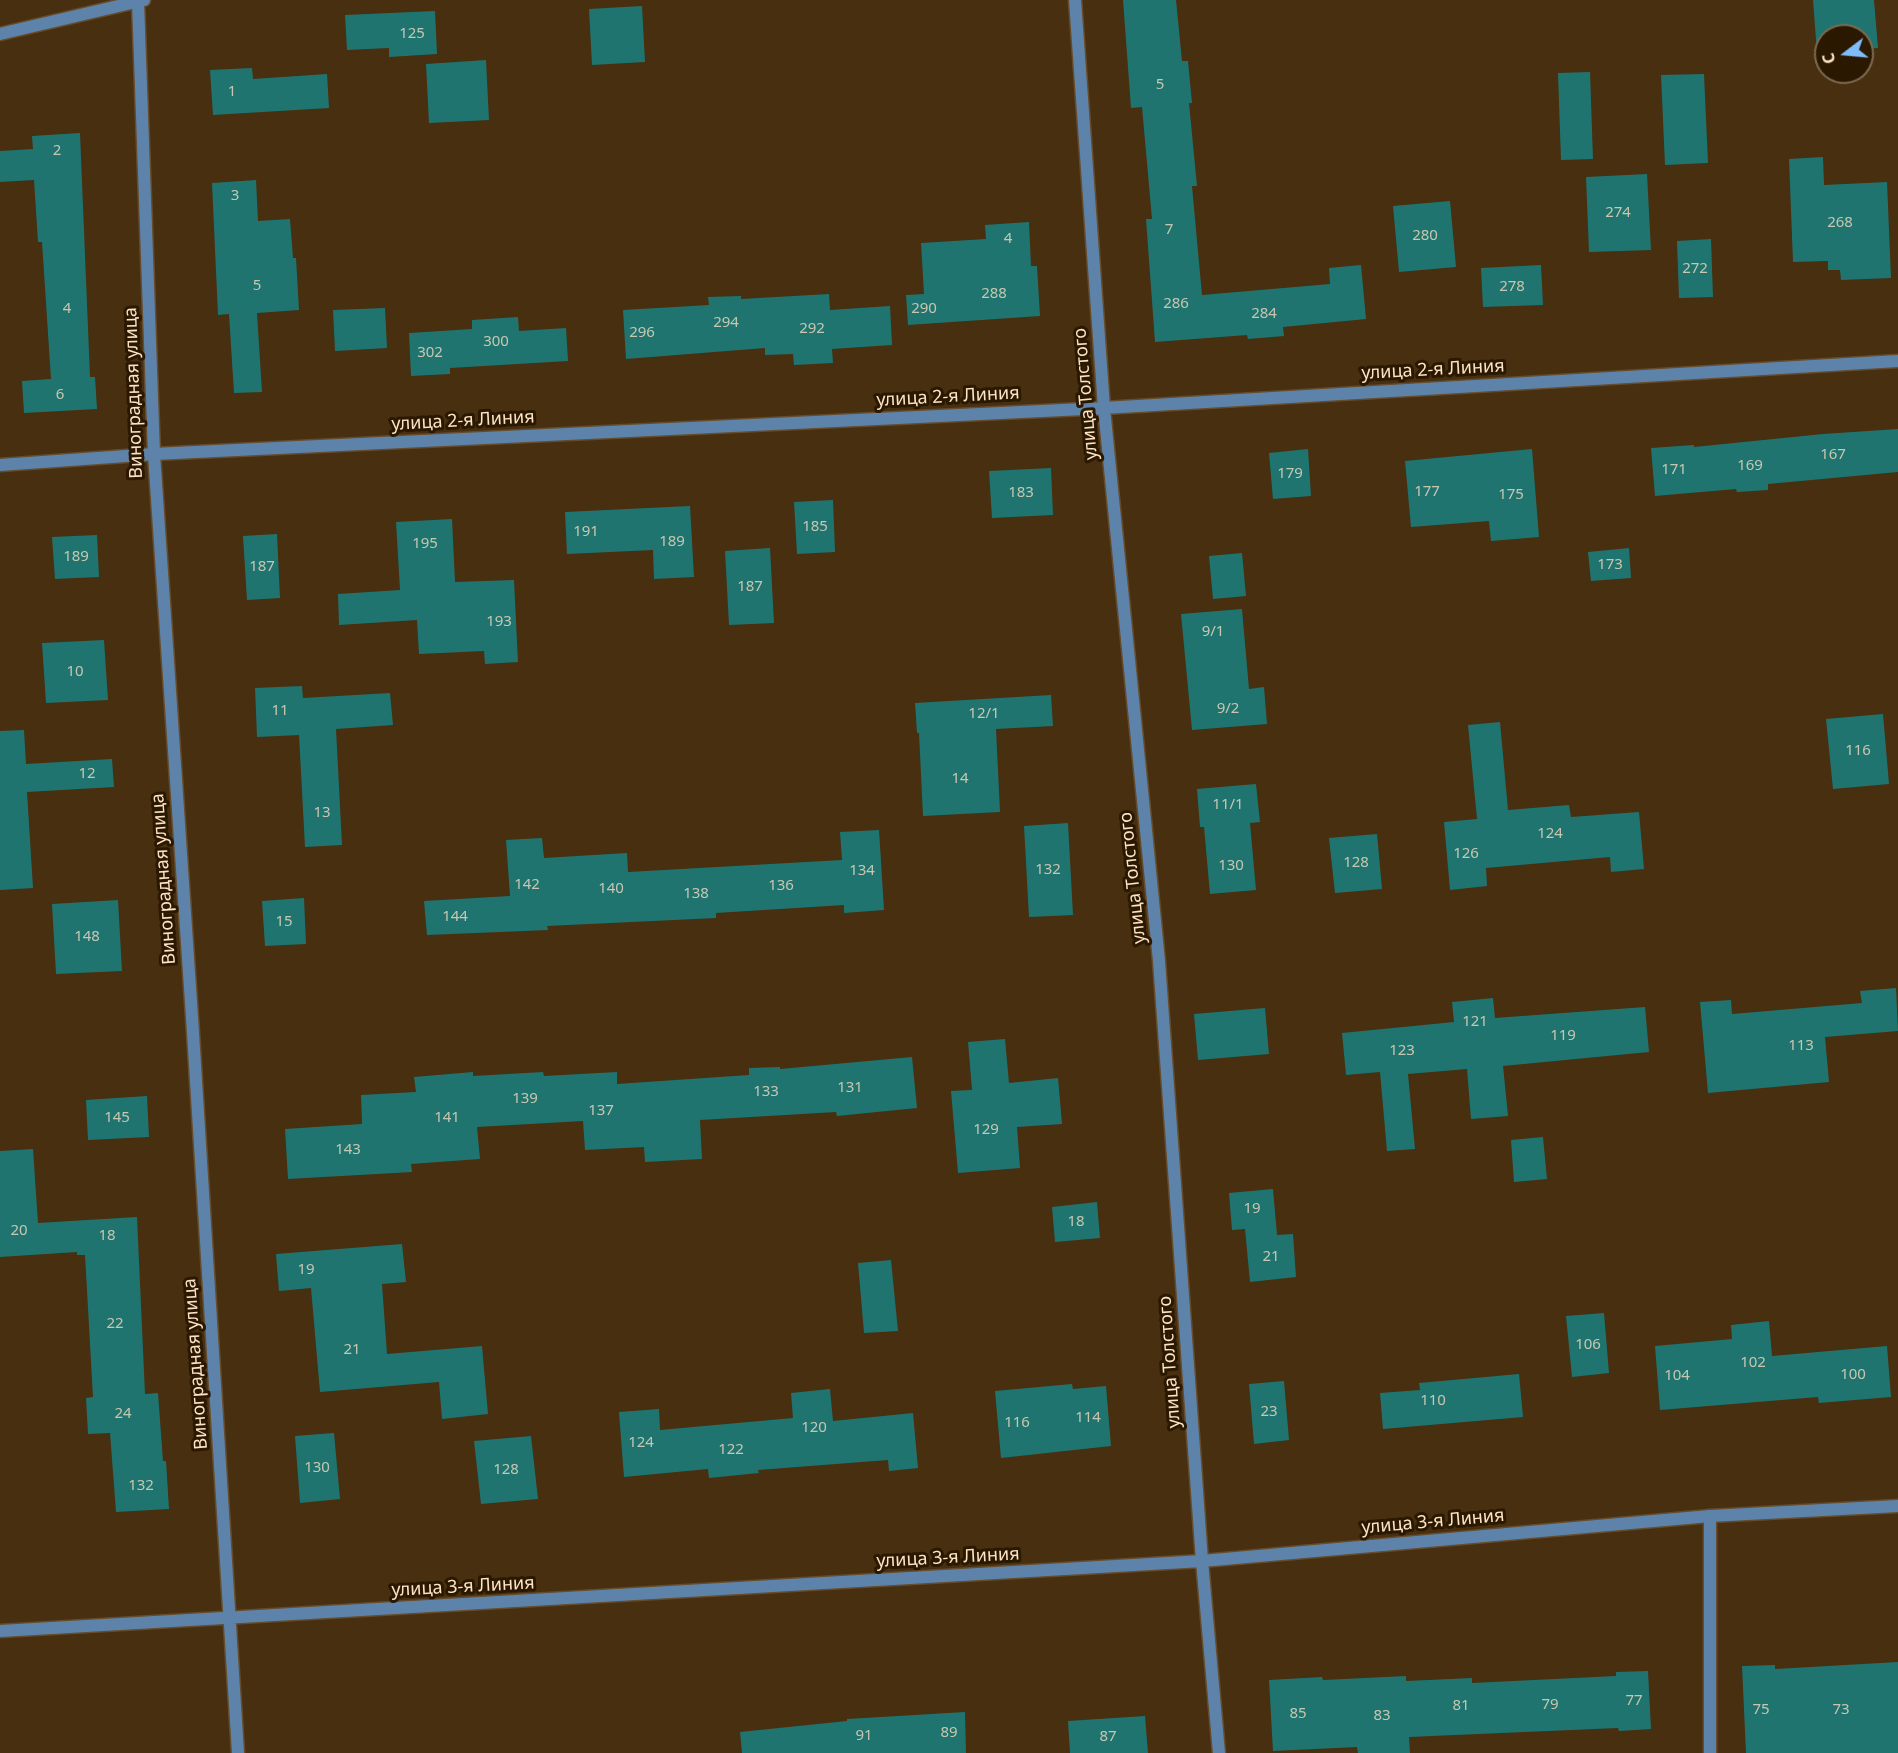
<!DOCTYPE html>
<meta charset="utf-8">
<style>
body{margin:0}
#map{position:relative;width:1898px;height:1753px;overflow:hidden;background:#472f0f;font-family:"Noto Sans",sans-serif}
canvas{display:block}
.north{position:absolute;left:1814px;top:24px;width:60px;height:60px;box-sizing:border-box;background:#2a1800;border:2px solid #7e694f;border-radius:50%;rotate:254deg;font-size:16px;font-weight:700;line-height:24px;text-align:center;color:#fde3c5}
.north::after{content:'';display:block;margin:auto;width:21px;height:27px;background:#81bcfa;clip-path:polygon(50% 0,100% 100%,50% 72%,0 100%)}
</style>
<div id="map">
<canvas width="1898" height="1753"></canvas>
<div class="north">С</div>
</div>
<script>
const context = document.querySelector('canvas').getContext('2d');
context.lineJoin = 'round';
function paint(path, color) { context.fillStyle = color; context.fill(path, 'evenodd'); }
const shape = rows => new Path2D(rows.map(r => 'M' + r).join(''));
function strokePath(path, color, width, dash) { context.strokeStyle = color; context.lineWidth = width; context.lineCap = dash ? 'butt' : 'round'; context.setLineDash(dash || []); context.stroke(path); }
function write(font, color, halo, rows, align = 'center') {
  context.font = font + ' "Noto Sans",sans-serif'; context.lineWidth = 6; context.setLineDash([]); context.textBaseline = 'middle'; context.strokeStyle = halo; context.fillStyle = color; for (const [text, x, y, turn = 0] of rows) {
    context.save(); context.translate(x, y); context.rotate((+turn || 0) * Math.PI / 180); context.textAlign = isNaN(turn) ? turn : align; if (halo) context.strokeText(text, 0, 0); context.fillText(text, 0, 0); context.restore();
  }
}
paint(shape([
 [1123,0,1176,0,1182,61,1188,61,1192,103,1189,103,1197,186,1192,186,1202,295,1330,284,1329,268,1361,265,1366,319,1283,327,1284,336,1248,339,1247,335,1155,342,1146,219,1152,219,1142,107,1131,108],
 [1813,0,1874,0,1878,48,1862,49,1862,36,1826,36,1826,52,1817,53],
 [642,6,645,62,592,65,589,9],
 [435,11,437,54,389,57,389,48,347,50,345,15],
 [486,60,489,120,429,123,426,64],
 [252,68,253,79,327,74,329,108,213,115,210,70],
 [1590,72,1593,159,1561,160,1558,73],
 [1704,74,1708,163,1665,165,1661,75],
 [80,133,90,377,95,377,97,409,24,413,22,381,51,379,42,242,38,242,34,180,0,182,0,151,33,149,32,136],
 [1823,157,1824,185,1887,182,1891,278,1841,280,1840,270,1828,270,1828,261,1793,262,1789,159],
 [1647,174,1651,250,1589,252,1586,177],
 [256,180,258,221,290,219,293,258,296,258,299,310,257,313,262,392,234,393,229,314,218,315,212,183],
 [1450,201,1456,267,1399,272,1393,206],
 [1029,222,1031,266,1037,266,1040,316,908,325,906,295,924,294,921,243,986,239,985,225],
 [1711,239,1713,297,1679,298,1677,241],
 [1541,265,1543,305,1483,307,1481,268],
 [829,294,830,310,890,306,892,345,832,349,833,363,794,365,793,354,765,355,765,348,626,359,623,310,709,305,708,297,741,296,741,299],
 [385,308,387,348,335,351,333,310],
 [518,317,519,331,566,328,568,361,450,368,450,374,411,376,409,333,472,329,472,320],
 [1898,429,1898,472,1768,484,1768,490,1737,492,1736,489,1655,496,1651,448,1694,445,1694,447,1823,434],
 [1308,449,1311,496,1273,499,1269,453],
 [1532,449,1539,537,1491,541,1489,521,1411,527,1405,461],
 [1051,468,1053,515,992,518,989,471],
 [833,500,835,552,797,554,794,502],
 [690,506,694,577,654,579,653,550,567,554,565,512],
 [452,519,455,582,514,580,518,662,485,664,484,651,419,654,417,620,339,625,338,594,400,590,396,522],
 [277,534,280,598,247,600,243,536],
 [97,535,99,577,55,579,52,537],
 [770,548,774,623,729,625,725,551],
 [1629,548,1631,578,1591,581,1588,552],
 [1242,553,1246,596,1213,599,1209,556],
 [1242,609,1249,689,1264,687,1267,724,1192,730,1181,614],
 [104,640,108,700,46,703,42,643],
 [302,686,303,698,390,693,393,725,336,729,342,845,305,847,299,735,257,737,255,688],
 [1051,695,1053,726,996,729,1000,812,923,816,919,733,917,733,915,703],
 [1883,714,1889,784,1833,789,1826,719],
 [1500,722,1508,810,1569,805,1571,817,1639,812,1644,869,1611,872,1610,857,1486,868,1487,886,1450,890,1444,822,1477,819,1468,725],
 [24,730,26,764,112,759,114,787,27,792,33,888,0,890,0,731],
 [1256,784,1260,822,1250,823,1256,890,1210,894,1204,827,1200,827,1197,789],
 [1068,823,1073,915,1029,917,1024,826],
 [879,830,884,910,844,913,844,905,716,913,716,918,547,926,548,930,427,935,424,901,510,896,506,840,542,838,544,858,627,853,628,872,842,860,840,832],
 [1377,834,1382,889,1335,893,1329,838],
 [304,898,306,944,265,946,262,901],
 [118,900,122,971,56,974,52,904],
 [1896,988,1898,1031,1825,1037,1829,1082,1708,1093,1700,1002,1731,1000,1732,1014,1862,1003,1860,991],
 [1493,998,1495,1018,1645,1007,1649,1052,1503,1066,1508,1116,1471,1119,1467,1069,1408,1074,1415,1149,1387,1151,1380,1072,1346,1075,1342,1033,1454,1022,1452,1002],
 [1265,1008,1269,1054,1198,1060,1194,1014],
 [1005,1039,1009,1083,1058,1078,1062,1124,1017,1127,1020,1168,958,1173,951,1091,972,1090,968,1042],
 [912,1057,917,1108,837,1116,836,1112,700,1120,702,1159,645,1162,644,1147,585,1150,583,1121,477,1127,480,1159,411,1164,412,1172,288,1179,285,1129,362,1124,361,1095,416,1092,414,1077,473,1072,473,1076,543,1072,544,1076,617,1072,617,1084,749,1075,749,1068,780,1067,780,1069],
 [147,1096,149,1137,88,1140,86,1100],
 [1543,1137,1547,1179,1514,1182,1511,1140],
 [33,1149,38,1223,137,1217,145,1394,158,1393,163,1461,166,1461,169,1509,116,1512,110,1433,88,1434,86,1398,93,1397,85,1255,77,1255,77,1252,0,1257,0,1151],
 [1273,1189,1277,1235,1293,1234,1296,1277,1250,1282,1245,1229,1232,1230,1229,1193],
 [1097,1202,1100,1238,1055,1242,1052,1207],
 [402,1244,406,1282,382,1284,387,1354,482,1346,488,1414,442,1419,439,1382,320,1392,311,1288,279,1291,276,1254],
 [891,1260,898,1331,864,1333,858,1263],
 [1604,1313,1609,1373,1572,1377,1566,1316],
 [1769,1321,1772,1356,1887,1346,1891,1397,1819,1403,1818,1397,1660,1410,1655,1346,1732,1339,1731,1325],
 [1519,1374,1523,1417,1383,1429,1380,1393,1420,1390,1419,1383],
 [1284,1381,1289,1440,1254,1444,1249,1384],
 [1072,1384,1073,1389,1106,1386,1111,1446,1001,1458,995,1391],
 [830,1389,833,1421,913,1413,918,1468,889,1471,888,1460,758,1470,759,1473,709,1478,708,1469,624,1477,619,1412,659,1409,660,1430,793,1418,791,1393],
 [334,1433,340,1499,300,1503,295,1436],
 [531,1436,538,1499,481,1504,474,1441],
 [1898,1662,1898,1753,1746,1753,1742,1666,1775,1665,1775,1669],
 [1648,1671,1651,1729,1619,1731,1618,1728,1409,1737,1410,1753,1358,1753,1357,1747,1273,1751,1269,1680,1322,1677,1323,1680,1406,1676,1406,1681,1472,1678,1472,1683,1616,1676,1616,1672],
 [965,1712,966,1753,742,1753,740,1732,847,1721,847,1719],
 [1145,1716,1148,1753,1070,1753,1068,1721]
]), '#207470');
const lane = shape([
 [1710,1753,1710,1516]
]);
const street = shape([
 [1075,0,1104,408,1159,961,1202,1561,1219,1753],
 [138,2,154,454,192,1017,238,1753],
 [0,34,144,0],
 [0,465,154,454,1104,408,1898,361],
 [0,1631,1202,1561,1710,1516,1898,1506]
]);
strokePath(lane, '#644c2c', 15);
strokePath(street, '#644c2c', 15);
strokePath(lane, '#5e83aa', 12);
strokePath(street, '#5e83aa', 12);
write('15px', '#c6c7b0', null, [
 ["125",412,34],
 ["5",1160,85],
 ["1",232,92],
 ["2",57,151],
 ["3",235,196],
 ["274",1618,213],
 ["268",1840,223],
 ["7",1169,230],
 ["280",1425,236],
 ["4",1008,239],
 ["272",1695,269],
 ["5",257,286],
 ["278",1512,287],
 ["288",994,294],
 ["286",1176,304],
 ["4",67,309],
 ["290",924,309],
 ["284",1264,314],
 ["294",726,323],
 ["292",812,329],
 ["296",642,333],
 ["300",496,342],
 ["302",430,353],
 ["6",60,395],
 ["167",1833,455],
 ["169",1750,466],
 ["171",1674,470],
 ["179",1290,474],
 ["177",1427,492],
 ["183",1021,493],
 ["175",1511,495],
 ["185",815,527],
 ["191",586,532],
 ["189",672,542],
 ["195",425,544],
 ["189",76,557],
 ["173",1610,565],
 ["187",262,567],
 ["187",750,587],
 ["193",499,622],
 ["9/1",1213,632],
 ["10",75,672],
 ["9/2",1228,709],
 ["11",280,711],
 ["12/1",984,714],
 ["116",1858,751],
 ["12",87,774],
 ["14",960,779],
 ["11/1",1228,805],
 ["13",322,813],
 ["124",1550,834],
 ["126",1466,854],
 ["128",1356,863],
 ["130",1231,866],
 ["132",1048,870],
 ["134",862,871],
 ["142",527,885],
 ["136",781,886],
 ["140",611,889],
 ["138",696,894],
 ["144",455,917],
 ["15",284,922],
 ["148",87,937],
 ["121",1475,1022],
 ["119",1563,1036],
 ["113",1801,1046],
 ["123",1402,1051],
 ["131",850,1088],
 ["133",766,1092],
 ["139",525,1099],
 ["137",601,1111],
 ["145",117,1118],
 ["141",447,1118],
 ["129",986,1130],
 ["143",348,1150],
 ["19",1252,1209],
 ["18",1076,1222],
 ["20",19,1231],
 ["18",107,1236],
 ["21",1271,1257],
 ["19",306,1270],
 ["22",115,1324],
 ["106",1588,1345],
 ["21",352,1350],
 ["102",1753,1363],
 ["100",1853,1375],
 ["104",1677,1376],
 ["110",1433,1401],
 ["23",1269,1412],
 ["24",123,1414],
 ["114",1088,1418],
 ["116",1017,1423],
 ["120",814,1428],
 ["124",641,1443],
 ["122",731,1450],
 ["130",317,1468],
 ["128",506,1470],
 ["132",141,1486],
 ["77",1634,1701],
 ["79",1550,1705],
 ["81",1461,1706],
 ["75",1761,1710],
 ["73",1841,1710],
 ["85",1298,1714],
 ["83",1382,1716],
 ["89",949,1733],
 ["91",864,1736],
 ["87",1108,1737]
]);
write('18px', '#fde3c5', '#2a1800', [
 ["улица 2-я Линия",1433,370,-3],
 ["Виноградная улица",134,393,-92],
 ["улица Толстого",1086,394,-95],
 ["улица 2-я Линия",948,397,-3],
 ["улица 2-я Линия",463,421,-3],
 ["улица Толстого",1133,878,-96],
 ["Виноградная улица",164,879,-94],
 ["улица Толстого",1170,1362,-94],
 ["Виноградная улица",196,1364,-94],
 ["улица 3-я Линия",1433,1522,-5],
 ["улица 3-я Линия",948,1558,-3],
 ["улица 3-я Линия",463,1587,-3]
]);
</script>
